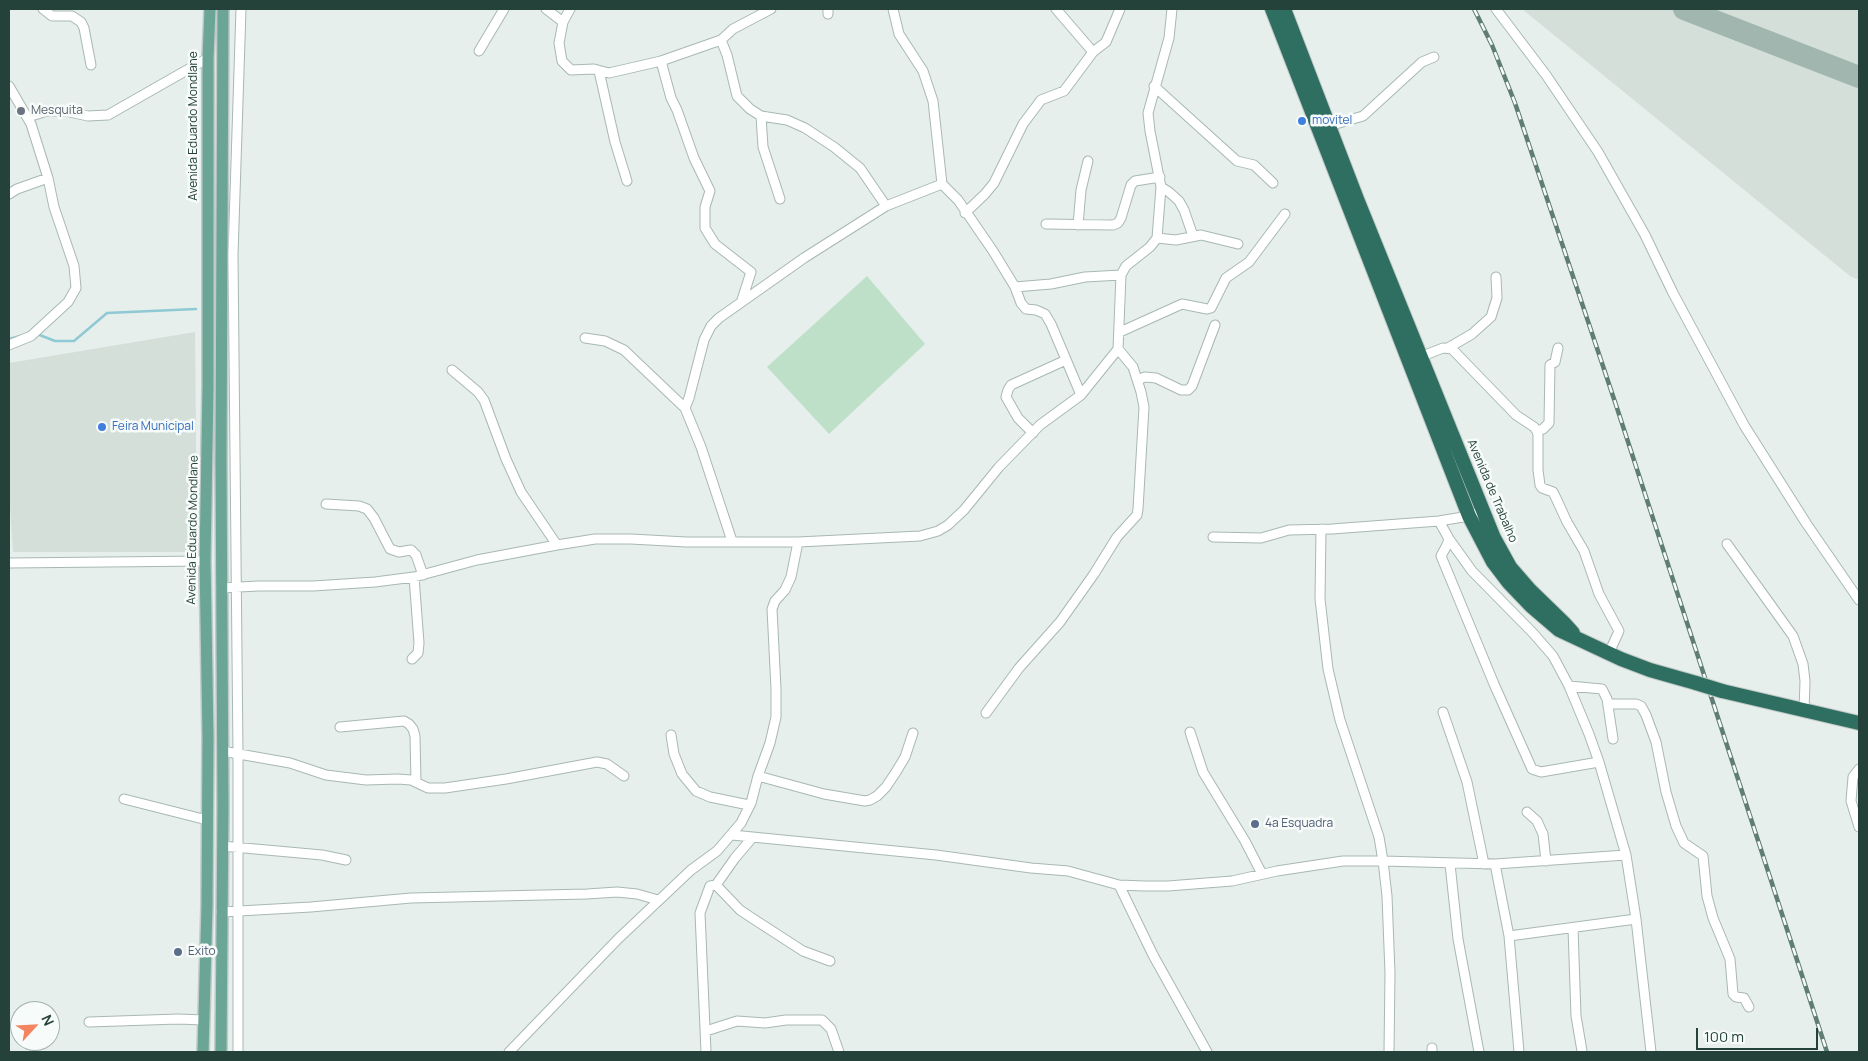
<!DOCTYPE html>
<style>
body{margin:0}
#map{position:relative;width:1868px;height:1061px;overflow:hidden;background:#e6efeb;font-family:Manrope,sans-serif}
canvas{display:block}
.frame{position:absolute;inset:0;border:10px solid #24423a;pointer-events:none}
.north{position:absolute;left:10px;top:1001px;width:50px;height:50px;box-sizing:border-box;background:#f7fbf9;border:1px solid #a3b1ad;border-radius:50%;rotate:65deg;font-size:14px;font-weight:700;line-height:20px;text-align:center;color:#24423a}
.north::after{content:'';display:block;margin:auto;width:18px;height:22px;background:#f4845f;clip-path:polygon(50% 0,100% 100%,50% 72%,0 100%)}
.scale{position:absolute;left:1696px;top:1028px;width:122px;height:22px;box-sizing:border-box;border:2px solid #24423a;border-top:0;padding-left:6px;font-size:15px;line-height:18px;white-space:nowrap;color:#24423a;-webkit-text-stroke:4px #f7fbf9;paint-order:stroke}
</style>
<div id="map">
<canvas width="1868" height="1061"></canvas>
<div class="frame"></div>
<div class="north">N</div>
<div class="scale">100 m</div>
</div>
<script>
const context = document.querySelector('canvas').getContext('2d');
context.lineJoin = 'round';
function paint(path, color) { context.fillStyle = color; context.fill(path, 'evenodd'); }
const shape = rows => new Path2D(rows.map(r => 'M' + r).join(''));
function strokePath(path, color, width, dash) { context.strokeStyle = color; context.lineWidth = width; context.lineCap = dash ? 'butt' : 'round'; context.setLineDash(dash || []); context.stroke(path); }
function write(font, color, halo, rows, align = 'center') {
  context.font = font + ' Manrope,sans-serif'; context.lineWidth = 5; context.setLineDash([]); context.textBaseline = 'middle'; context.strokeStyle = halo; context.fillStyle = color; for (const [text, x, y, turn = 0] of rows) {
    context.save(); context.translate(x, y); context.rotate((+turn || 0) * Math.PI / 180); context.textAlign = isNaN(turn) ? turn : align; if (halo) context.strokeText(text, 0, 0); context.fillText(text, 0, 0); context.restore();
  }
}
paint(shape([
 [1522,9,1859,9,1859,280,1850,276],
 [195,332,197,552,13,552,9,492,9,363]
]), '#d4dfda');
paint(shape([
 [867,276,925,344,829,434,767,367]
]), '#bfe0c8');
strokePath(shape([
 [37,334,55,341,74,341,107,313,196,309],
 [9,339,20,336]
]), '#8ec9d4', 2.5);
strokePath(shape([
 [1684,9,1859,77]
]), '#a2b6b0', 22);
const minor = shape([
 [43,9,52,16,72,16,81,22,84,28,91,65],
 [546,9,563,22],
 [570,9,563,22,559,43,562,61,571,70,594,69,609,73,661,61,721,40,727,55,737,96,750,109,761,116,787,120,805,128,834,147,860,168,886,206],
 [893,9,899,34,923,71,933,101,942,184,958,200,993,251,1015,287,1021,303,1026,309,1036,310,1045,314,1051,324,1081,395],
 [1056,9,1093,52],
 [1496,9,1546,75,1598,152,1645,235,1673,293,1744,425,1806,523,1859,600],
 [828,14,828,9],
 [721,40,733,29,771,9],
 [479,51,504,9],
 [661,61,671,98,677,110,694,158,710,191,705,207,705,228,715,244,751,272,742,300],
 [599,71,615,142,627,181],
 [9,86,31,124,48,178,54,207,74,266,76,288,68,302,31,336,9,345],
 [1154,86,1237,161,1254,165,1273,183],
 [761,116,763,147,780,199],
 [28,117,47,111,65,111,88,116,108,115,208,58],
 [1329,126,1363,116,1422,62,1434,57],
 [1161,187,1169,192,1179,201,1184,210,1193,236],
 [9,194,17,189,48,178],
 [965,213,985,194,994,183,1023,124,1041,100,1064,91,1093,52,1106,42,1120,9],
 [1046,224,1113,225,1118,223,1121,218,1131,185,1135,181,1160,177],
 [1078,225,1081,190,1088,161],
 [1157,238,1176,240,1201,235,1238,244],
 [1015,287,1051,284,1085,277,1121,275],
 [1120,332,1182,304,1207,309,1211,308,1226,278,1249,262,1285,214],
 [585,338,605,341,624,350,685,408,701,447,732,541],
 [1448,348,1472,334,1491,317,1497,298,1496,277],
 [1420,357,1443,348,1452,349,1516,415,1534,427,1537,431,1538,435,1538,470,1540,485,1542,488,1553,492,1555,496,1567,522,1584,551,1599,594,1619,631,1609,653],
 [452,370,478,392,484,400,506,459,521,492,557,545],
 [1137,380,1145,377,1156,378,1181,390,1188,390,1192,386,1215,325],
 [685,408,689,398,704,340,711,326,719,318,804,258,886,206,942,184],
 [1537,431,1543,429,1549,423,1550,365,1555,362,1558,348],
 [1033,433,1018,418,1006,397,1008,390,1011,385,1066,360],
 [326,504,359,506,367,509,374,518,390,549,399,552,411,550,416,555,423,575],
 [1439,521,1449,539,1472,571,1533,633,1553,656,1569,686,1589,734,1599,762,1626,855,1636,919,1651,1052],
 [1321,529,1320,599,1328,669,1340,720,1379,837,1383,861,1387,896,1390,973,1389,1052],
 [1213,537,1261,538,1289,530,1332,529,1439,521,1469,516,1482,511],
 [1449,539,1447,545,1441,556,1494,684,1532,769,1541,772,1599,762],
 [1727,544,1793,636,1803,664,1805,681,1804,711],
 [9,563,205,561],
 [221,588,258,586,313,586,375,582,414,577,477,560,557,545,595,539,631,539,686,542,798,542,920,536,938,531,948,525,964,510,999,467,1040,425,1081,395,1118,349,1121,275,1126,266,1150,247,1157,238,1161,187,1150,131,1148,113,1169,38,1172,9],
 [412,659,418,653,419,643,414,577],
 [1569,686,1602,689,1607,699,1613,739],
 [1608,704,1636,704,1641,706,1646,715,1656,742,1666,792,1676,826,1684,843,1703,856,1707,896,1713,918,1730,959,1733,994,1736,997,1744,998,1749,1007],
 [1443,712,1467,782,1484,864],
 [986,713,1019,668,1060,622,1094,574,1117,537,1137,515,1138,509,1144,407,1141,392,1133,367,1118,349],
 [340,727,404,721,409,724,413,729,415,736,416,782],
 [1190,732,1203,772,1245,841,1262,874],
 [671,735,674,754,682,774,696,791,710,797,749,805],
 [222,751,290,763,326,775,366,780,398,779,411,780,428,788,445,788,506,779,597,762,607,764,624,776],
 [1859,769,1853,777,1851,801,1859,827],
 [758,776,824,794,865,801,870,800,877,796,886,787,896,772,905,757,913,733],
 [124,799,207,820],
 [1527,812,1537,821,1543,834,1546,861],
 [732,835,936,855,1031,868,1068,871,1119,885,1144,886,1168,886,1232,881,1277,871,1343,861,1383,861,1495,864,1626,855],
 [222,846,322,855,346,860],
 [1450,864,1458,939,1479,1052],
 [1495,864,1509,936,1519,1052],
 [716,885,740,910,752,918,803,951,830,961],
 [1119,885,1153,955,1207,1052],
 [221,912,311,907,411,898,587,894,617,892,637,894,658,900],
 [1573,928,1576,1016,1582,1051],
 [1509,936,1636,919],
 [89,1022,178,1019,204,1020],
 [706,1031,737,1021,765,1023,786,1020,822,1020,831,1029,839,1052],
 [1432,1048,1432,1052],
 [238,1052,238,754,233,255,241,9],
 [509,1052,618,939,691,870,717,851,741,823,751,803,758,776,770,743,776,717,776,689,772,609,775,601,785,590,791,577,798,542],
 [706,1052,700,913,710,886,716,885,735,858,752,838]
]);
const major = shape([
 [203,1052,207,906,208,737,205,561,208,387,208,58,210,9],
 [221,1052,223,806,221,460,223,9]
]);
const highway = shape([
 [1272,9,1469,516,1493,562,1509,583,1531,606,1559,630,1621,659,1650,670,1696,683],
 [1284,9,1357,199,1494,538,1510,567,1530,590,1564,623,1573,633],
 [1722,691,1859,723]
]);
strokePath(minor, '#a8b8b2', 11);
strokePath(major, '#c2cac8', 14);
strokePath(highway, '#c2cac8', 16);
strokePath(minor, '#fff', 9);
strokePath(major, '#6aa596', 11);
strokePath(highway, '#2f6f62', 14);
const rail = shape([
 [1474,9,1492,45,1515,103,1616,405,1827,1052]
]);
strokePath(rail, '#5f7d75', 4.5);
strokePath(rail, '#f7fbf9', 2.5, [8]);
const highwayBridge = shape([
 [1696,683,1722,691]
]);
strokePath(highwayBridge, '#c2cac8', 16, []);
strokePath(highwayBridge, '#2f6f62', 14);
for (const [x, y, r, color] of [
 [21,111,5,"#6b7280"],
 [1302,121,5,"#3f7fe0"],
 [102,427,5,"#3f7fe0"],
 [1255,824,5,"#5c6f8a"],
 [178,952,5,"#5c6f8a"]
]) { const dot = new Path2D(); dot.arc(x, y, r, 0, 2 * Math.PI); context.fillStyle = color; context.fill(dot); strokePath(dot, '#f7fbf9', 2); }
write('12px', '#5b616d', '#f7fbf9', [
 ["Mesquita",31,111]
], 'left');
write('12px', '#366cbe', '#f7fbf9', [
 ["movitel",1312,121],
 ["Feira Municipal",112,427]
], 'left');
write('12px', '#24423a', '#f7fbf9', [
 ["Avenida Eduardo Mondlane",194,126,-90],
 ["Avenida de Trabalho",1492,491,67],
 ["Avenida Eduardo Mondlane",193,530,-89]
]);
write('12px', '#4e5e75', '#f7fbf9', [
 ["4a Esquadra",1265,824],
 ["Exito",188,952]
], 'left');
</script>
